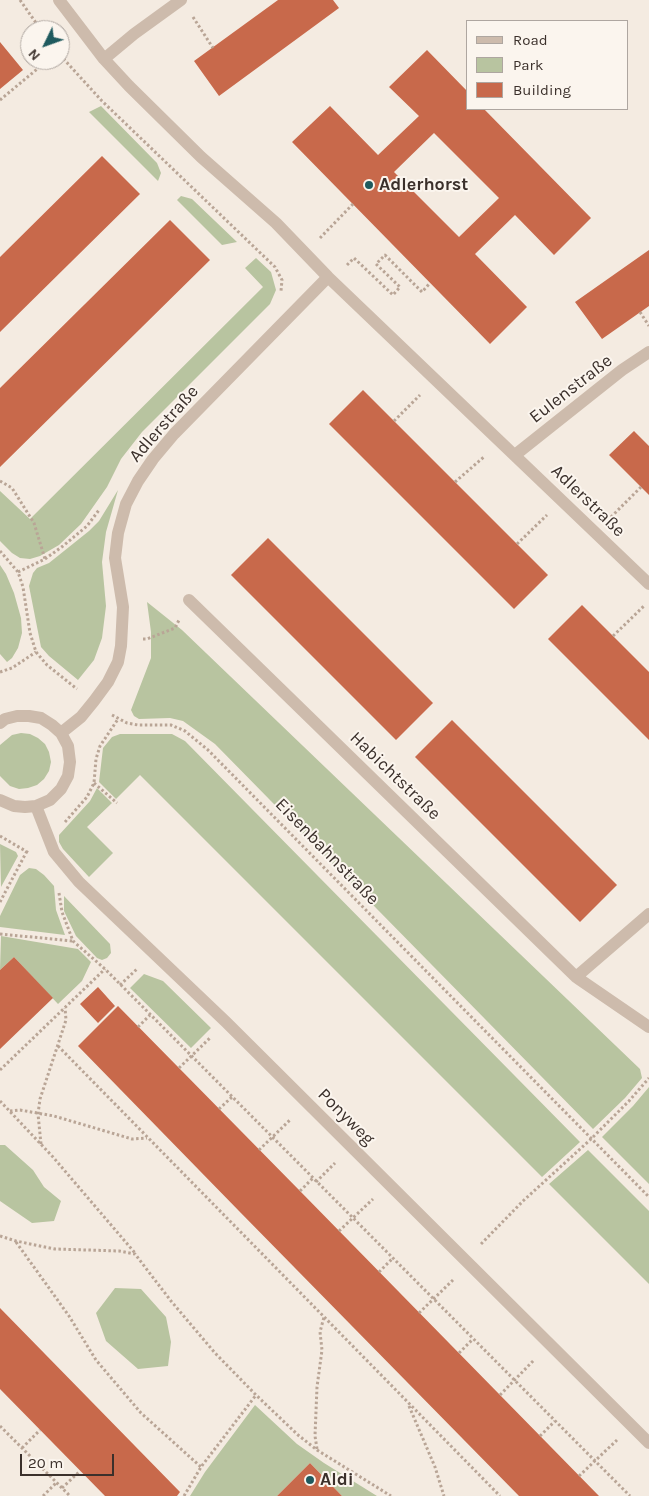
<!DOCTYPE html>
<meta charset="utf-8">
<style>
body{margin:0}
#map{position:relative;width:649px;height:1496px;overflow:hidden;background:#f4ebe1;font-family:Karla,sans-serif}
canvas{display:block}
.legend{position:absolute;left:466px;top:20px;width:162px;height:90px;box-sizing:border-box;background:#fbf5ee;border:1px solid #aea6a0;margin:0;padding:6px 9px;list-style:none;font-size:15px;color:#3b302b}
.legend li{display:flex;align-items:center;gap:10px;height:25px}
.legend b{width:25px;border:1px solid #aea6a0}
.north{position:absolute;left:20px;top:20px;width:50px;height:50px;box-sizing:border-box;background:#fbf5ee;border:1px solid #aea6a0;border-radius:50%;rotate:228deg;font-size:14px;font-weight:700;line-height:20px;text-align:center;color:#3b302b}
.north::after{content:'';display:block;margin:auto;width:18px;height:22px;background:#1f5a5e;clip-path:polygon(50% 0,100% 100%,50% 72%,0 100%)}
.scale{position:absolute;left:20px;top:1454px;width:94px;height:22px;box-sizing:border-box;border:2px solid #3b302b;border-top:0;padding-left:6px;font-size:15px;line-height:18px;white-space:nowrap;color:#3b302b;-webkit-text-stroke:4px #fbf5ee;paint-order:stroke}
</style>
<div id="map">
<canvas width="649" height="1496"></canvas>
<ul class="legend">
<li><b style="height:6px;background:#cdbbac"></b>Road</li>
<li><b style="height:14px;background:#b8c4a0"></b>Park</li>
<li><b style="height:14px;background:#c8694b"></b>Building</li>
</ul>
<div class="north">N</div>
<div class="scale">20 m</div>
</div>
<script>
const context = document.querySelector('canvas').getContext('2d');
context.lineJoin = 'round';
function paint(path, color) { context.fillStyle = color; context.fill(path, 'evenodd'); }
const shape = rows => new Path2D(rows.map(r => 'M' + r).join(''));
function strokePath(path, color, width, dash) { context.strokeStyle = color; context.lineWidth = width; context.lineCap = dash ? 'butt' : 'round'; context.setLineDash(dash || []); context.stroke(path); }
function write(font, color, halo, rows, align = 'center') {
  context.font = font + ' Karla,sans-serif'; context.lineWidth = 4; context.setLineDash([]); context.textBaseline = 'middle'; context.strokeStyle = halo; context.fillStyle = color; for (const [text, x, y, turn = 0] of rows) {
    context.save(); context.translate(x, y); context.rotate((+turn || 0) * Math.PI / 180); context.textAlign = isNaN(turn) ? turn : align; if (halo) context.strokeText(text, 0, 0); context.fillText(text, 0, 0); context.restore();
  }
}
paint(shape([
 [101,106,157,163,161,173,158,181,89,112],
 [181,196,192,199,237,242,222,245,177,200],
 [256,258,271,272,276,290,270,304,142,432,121,459,107,487,81,524,59,545,40,556,30,559,20,558,12,553,0,541,0,491,30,519,263,287,245,268],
 [118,490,106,532,102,562,106,606,102,638,94,660,78,680,49,656,41,647,29,586,33,573,37,568,49,563,89,531,99,521],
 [0,565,6,574,14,593,21,618,22,633,18,648,12,658,7,662,0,654],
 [147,602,182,630,640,1069,642,1078,625,1098,593,1129,215,744,183,721,170,718,139,719,134,716,131,710,151,658,151,632],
 [21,733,30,734,38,738,45,744,49,752,51,762,49,771,44,779,37,785,28,788,19,789,10,786,0,776,0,745,12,735],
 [120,734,172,734,185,741,580,1142,542,1177,140,775,116,799,99,782,103,748,112,737],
 [97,788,112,803,87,827,113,853,89,877,63,849,59,842,59,835,90,801],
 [0,844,16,852,18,856,1,887],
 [29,868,36,869,44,875,54,886,56,910,65,935,0,927,0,916,20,875],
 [64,896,110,944,111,953,107,958,102,960,97,958,76,936,64,911],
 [1,936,78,949,91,962,82,981,58,1004,14,957,0,970],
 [144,974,163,981,211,1028,191,1048,130,988],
 [649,1087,649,1184,602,1137,633,1106],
 [0,1145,5,1145,33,1170,44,1187,61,1201,54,1221,32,1223,0,1201],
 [588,1150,649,1211,649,1284,549,1184],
 [115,1288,141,1289,166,1317,171,1342,168,1366,138,1369,106,1341,96,1313],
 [255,1405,297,1444,324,1463,377,1496,342,1496,310,1463,277,1496,190,1496,205,1472]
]), '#b8c4a0');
paint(shape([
 [278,0,333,0,339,8,219,96,194,61],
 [0,42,23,70,0,89],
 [427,50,468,92,468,109,484,109,591,218,554,255,515,215,475,254,527,307,490,344,292,142,330,106,378,155,419,116,389,87],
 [434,133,499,198,459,237,394,172],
 [102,156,140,194,0,332,0,257],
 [170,220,210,260,0,467,0,388],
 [649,250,649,306,602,339,575,302],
 [363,390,548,575,514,609,329,424],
 [634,431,649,446,649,495,609,455],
 [268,538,433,703,396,740,231,575],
 [582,605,649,672,649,740,548,639],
 [452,720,617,885,580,922,415,757],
 [14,957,53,998,0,1049,0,970],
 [98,987,115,1006,98,1023,80,1004],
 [118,1006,300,1191,599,1496,519,1496,239,1211,78,1046],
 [0,1308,180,1492,177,1496,105,1496,0,1389],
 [310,1463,342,1496,277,1496]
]), '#c8694b');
strokePath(shape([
 [20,0,41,30],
 [193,17,213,48],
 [60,55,102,101,275,267,282,280,281,291],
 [0,100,48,60],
 [320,238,353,204],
 [347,265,354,258,393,295,400,287,376,264,385,255,422,292,430,283],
 [640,312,649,326],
 [394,421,420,395],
 [0,481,12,488,34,523,45,559],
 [455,482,485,456],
 [611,517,641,487],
 [517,544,547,515],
 [0,551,18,572,23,587,30,633,36,652,47,665,77,689],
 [18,572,45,559,63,546,87,526,99,510],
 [613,636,645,605],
 [143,639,147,639,175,628,179,620],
 [0,672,12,668,36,652],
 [112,715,127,723,138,725,171,725,185,731,208,750,649,1197],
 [94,783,117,803],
 [65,822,87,797,94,783,96,759,100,746,118,719],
 [0,836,29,853],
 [59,893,62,912,73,941,105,969,630,1496],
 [0,902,27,851],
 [0,934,73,941],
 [120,985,138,968],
 [138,1027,150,1015],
 [58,1046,500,1496],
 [179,1068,211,1037],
 [0,1070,105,969],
 [0,1101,53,1157,135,1253],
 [219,1109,232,1097],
 [10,1111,20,1110,54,1116,132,1139,147,1138],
 [41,1144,38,1114,40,1099,66,1020,65,1008],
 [259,1150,291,1119],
 [316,1182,335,1163],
 [300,1191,313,1178],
 [339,1231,373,1199],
 [0,1236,16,1241,55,1249,119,1251,135,1254,171,1301,215,1353,256,1395,298,1435,317,1450,391,1496],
 [16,1242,69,1316,96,1360,141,1413,201,1467],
 [481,1244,523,1201,590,1140,629,1101,649,1078],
 [379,1272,393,1258],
 [419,1313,453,1280],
 [459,1353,473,1339],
 [500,1395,534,1360],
 [409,1406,435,1467,444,1496],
 [0,1426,70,1496],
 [540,1436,555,1421],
 [22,1448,40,1430],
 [317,1449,315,1436,317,1387,322,1350,320,1332,324,1317],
 [579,1476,617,1440],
 [62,1488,80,1471],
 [43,1496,57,1482],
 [184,1496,201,1467,256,1395]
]), '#b9a596', 3, [2.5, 2.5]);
strokePath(shape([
 [59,0,104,59,129,86,201,157,276,223,328,277,649,584],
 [104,59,134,34,181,0],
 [515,455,622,370,649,352],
 [189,600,576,977,649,1027],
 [0,723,5,719,17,716,29,716,41,718,52,725,61,733,68,746,70,762,68,776,61,789,50,800,36,806,25,807,14,806,0,800],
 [61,733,81,717,94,701,108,682,118,662,121,646,123,607,115,558,118,533,126,504,138,481,153,459,174,434,328,277],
 [36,806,54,852,79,882,226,1022,649,1443],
 [576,977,649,914]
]), '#cdbbac', 12);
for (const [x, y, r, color] of [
 [369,185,5,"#1f5a5e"],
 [310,1480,5,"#1f5a5e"]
]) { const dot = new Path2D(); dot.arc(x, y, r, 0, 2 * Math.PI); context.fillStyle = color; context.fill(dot); strokePath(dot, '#fbf5ee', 2); }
write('bold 18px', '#3b302b', '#fbf5ee', [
 ["Adlerhorst",379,185],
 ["Aldi",320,1480]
], 'left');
write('18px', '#3b302b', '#fbf5ee', [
 ["Eulenstraße",571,389,-38],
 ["Adlerstraße",164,424,-49],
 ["Adlerstraße",588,501,44],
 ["Habichtstraße",395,776,44],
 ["Eisenbahnstraße",327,852,46],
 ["Ponyweg",346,1117,45]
]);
</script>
